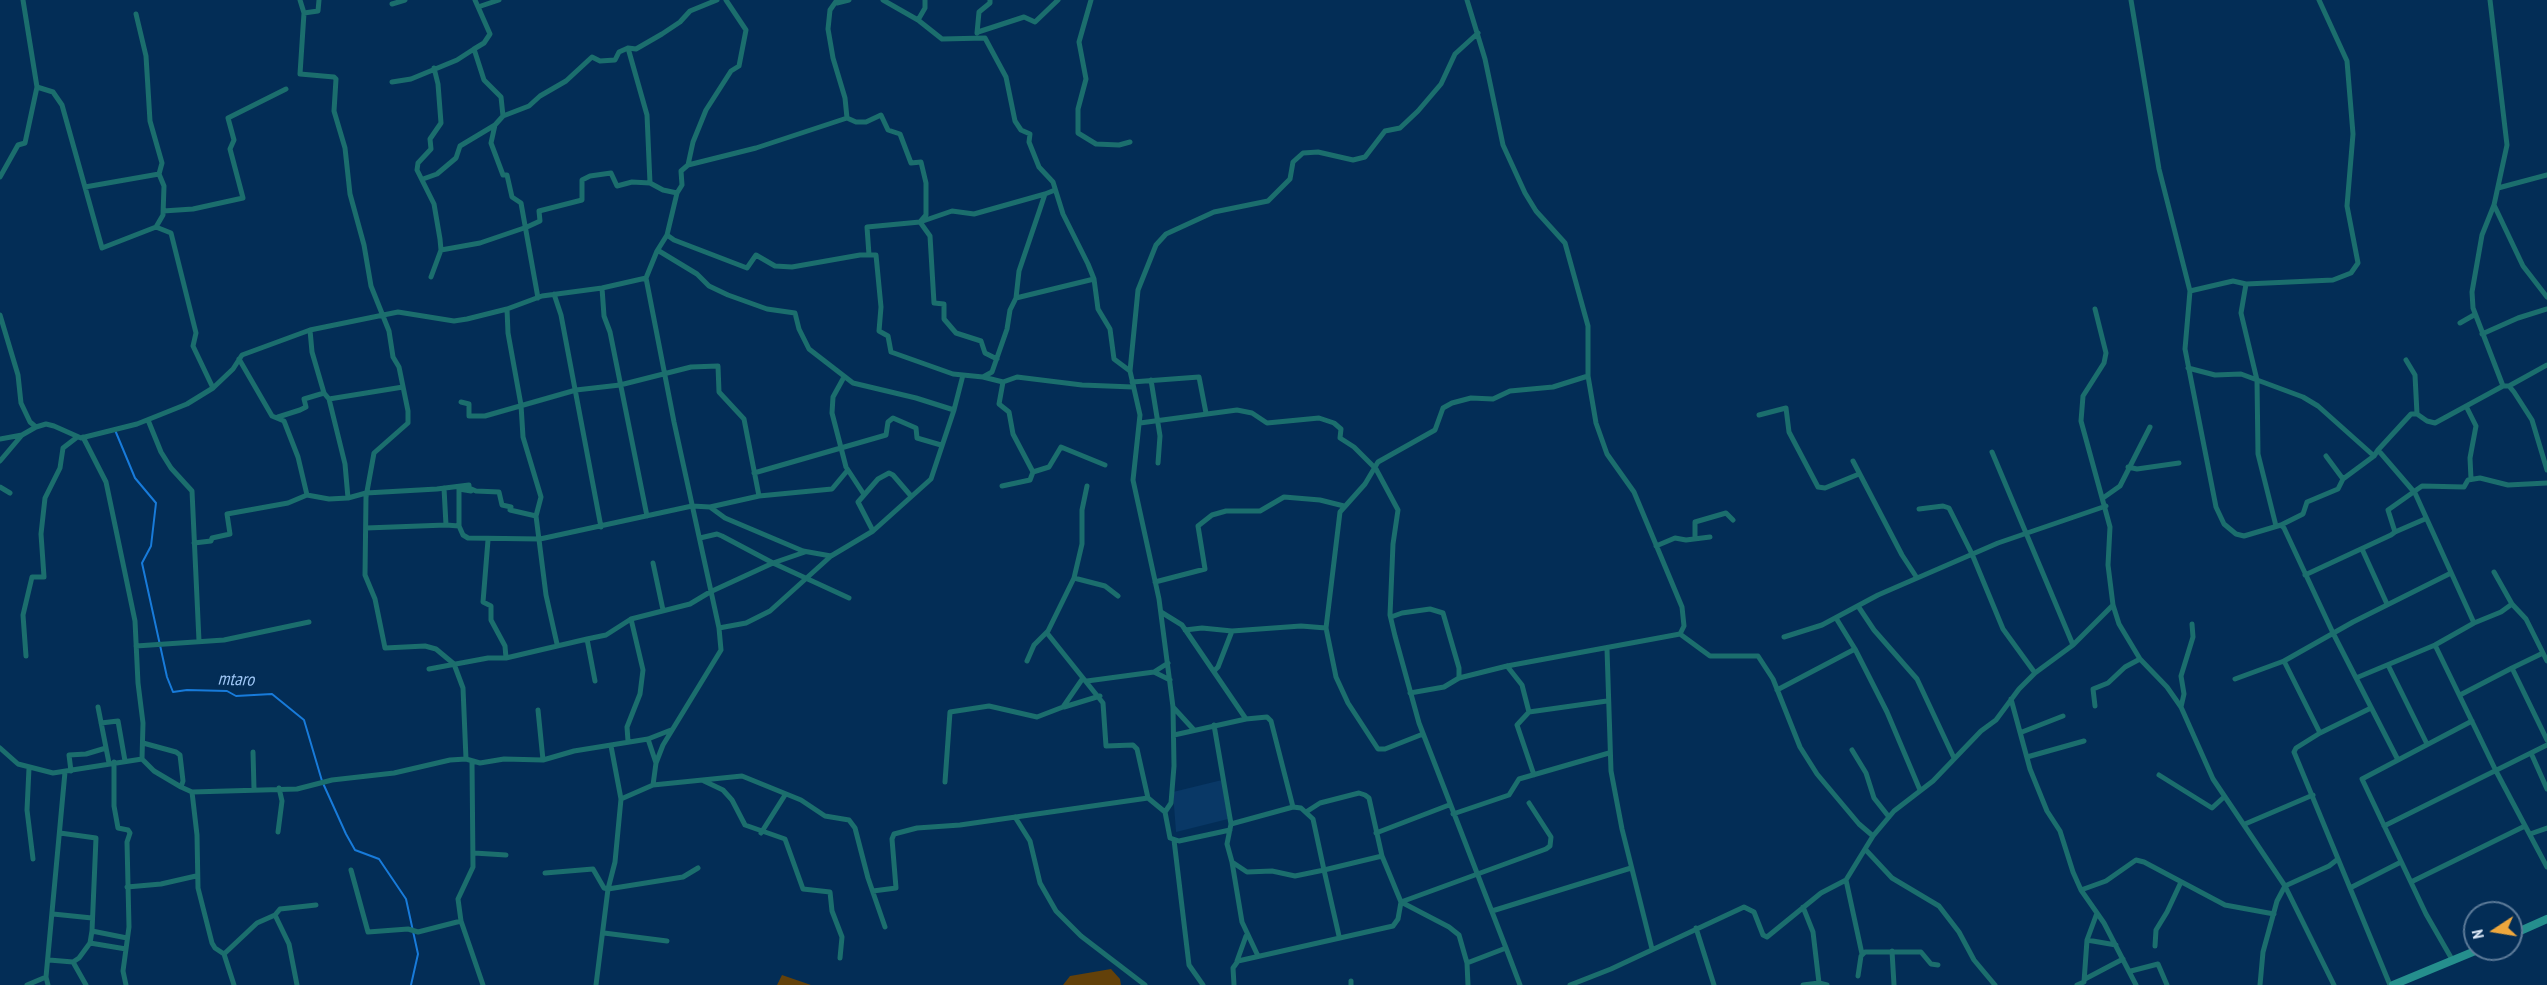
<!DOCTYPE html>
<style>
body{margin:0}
#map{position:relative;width:2547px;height:985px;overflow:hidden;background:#032d56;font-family:"PT Sans Narrow",sans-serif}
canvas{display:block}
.north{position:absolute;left:2463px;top:901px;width:60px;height:60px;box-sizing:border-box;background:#032d56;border:2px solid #5c7a98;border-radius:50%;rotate:258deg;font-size:16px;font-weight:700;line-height:24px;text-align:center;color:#e2edfb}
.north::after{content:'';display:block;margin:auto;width:21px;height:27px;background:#eea73d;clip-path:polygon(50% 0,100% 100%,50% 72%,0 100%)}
</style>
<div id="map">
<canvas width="2547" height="985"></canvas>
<div class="north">N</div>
</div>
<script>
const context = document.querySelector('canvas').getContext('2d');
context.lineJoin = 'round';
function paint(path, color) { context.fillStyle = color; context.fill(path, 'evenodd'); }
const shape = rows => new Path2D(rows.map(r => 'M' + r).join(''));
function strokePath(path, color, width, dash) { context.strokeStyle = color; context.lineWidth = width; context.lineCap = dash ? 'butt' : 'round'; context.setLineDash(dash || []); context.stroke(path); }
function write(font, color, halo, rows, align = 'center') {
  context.font = font + ' "PT Sans Narrow",sans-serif'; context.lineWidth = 6; context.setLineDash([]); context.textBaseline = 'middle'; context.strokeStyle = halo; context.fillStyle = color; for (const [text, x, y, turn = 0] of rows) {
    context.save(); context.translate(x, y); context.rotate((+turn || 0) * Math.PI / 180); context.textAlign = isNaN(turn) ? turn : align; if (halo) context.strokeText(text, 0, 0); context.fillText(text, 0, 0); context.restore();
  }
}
paint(shape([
 [1222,780,1228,819,1176,832,1173,792]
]), '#093866');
paint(shape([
 [1111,969,1120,979,1121,985,1063,985,1070,976],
 [782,975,811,985,777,985]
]), '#63410a');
strokePath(shape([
 [115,430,135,478,156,503,151,546,142,563,167,677,173,692,187,690,227,691,236,696,272,694,304,720,322,781,346,834,355,850,379,859,406,899,418,954,411,985]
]), '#187bda', 2);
strokePath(shape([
 [23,0,37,87,53,92,62,105,102,248,156,227,163,215,164,186,159,174],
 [300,0,304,13],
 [319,0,318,11,304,13,300,74,334,77,336,79,334,111,345,148,350,194,364,245,371,286,389,331,393,357,399,367,408,411,408,423,374,453,366,497,365,575,375,599,385,648,425,646,436,649,454,664,463,688,466,759],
 [475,0,490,34,484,43,474,49,484,80,501,97,503,116],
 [883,0,918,20,942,39,985,38,1006,77,1015,121,1021,130,1030,134,1029,142,1039,167,1053,182,1063,214,1088,264,1094,279,1098,309,1110,329,1114,359,1130,371,1140,415,1133,480,1159,599,1173,707,1174,766,1171,803,1165,812],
 [1091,0,1079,42,1086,79,1078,109,1078,133,1096,144,1119,145,1130,142],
 [2131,0,2159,169,2190,291,2185,349,2216,507,2224,524,2236,534,2244,536,2281,525,2284,528,2333,633,2397,758],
 [2490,0,2507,145,2494,205,2482,235,2472,292,2473,308,2503,386,2509,386,2514,392,2532,420,2547,470],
 [837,3,849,0],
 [392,4,405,0],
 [478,7,499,0],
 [918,20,925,8,925,0],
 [978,32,1024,17,1035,22,1058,0],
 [977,33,979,12,990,3,990,0],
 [628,48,647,115,650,183],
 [392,82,411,79,457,60,474,49],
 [847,118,856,122,866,122,881,115,888,130,900,134,911,163,921,162,926,183,926,215,920,222,930,236,934,303,944,304,944,319,956,333,981,341,985,353,997,359],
 [688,165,756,148,847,118,845,98,833,58,828,29,830,10,837,0],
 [0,177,18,145,25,143,37,87],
 [423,179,437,174,456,158,460,146,495,125],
 [85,187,159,174,162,163,150,121,146,56,136,14],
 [2498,188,2547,175],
 [2494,205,2523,266,2547,297],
 [163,211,193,209,243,198,230,149,234,140,228,118,286,89],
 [156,227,171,233,196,333,193,346,213,388],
 [667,235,674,240,747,268,756,255,775,266,792,267,860,255,876,255,881,307,879,331,888,336,891,352,953,374,963,375],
 [441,250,480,243,527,227,540,221,539,211,582,200,582,180,590,176,611,173,617,186,632,182,650,183,663,190,677,193],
 [659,251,697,274,709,286,728,295,767,309,795,313,799,329,809,349,853,383,916,398,954,410],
 [869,255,867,227,920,222,952,211,974,214,1045,194],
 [431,277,441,250,440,239,434,204,417,170,418,163,431,149,430,139,441,123,438,84,434,68],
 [2246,284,2333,280,2351,273,2358,263,2347,206,2353,134,2347,61,2319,0],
 [602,288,604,316,610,332,647,516],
 [2190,291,2233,281,2246,284,2241,313,2257,380,2258,454,2276,526],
 [554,294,561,315,601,527],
 [538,298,521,203,512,197,507,175,503,175,491,143,495,125,503,116,529,106,540,96,566,81,592,57,600,61,615,60,619,52,628,48,636,49,662,34,680,22,690,11,717,0],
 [1016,298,1094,279],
 [507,309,508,333,521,405,523,437,541,497,536,516,546,595,557,644],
 [2095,309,2106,353,2104,363,2083,396,2081,421,2110,527,2108,565,2113,605,2119,624,2140,659,2167,687,2181,707,2213,779,2285,886,2334,985],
 [0,315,18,375,21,403,30,422,36,427],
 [2460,323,2474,315],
 [310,330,312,352,324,393,329,399,345,464,348,498],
 [2482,334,2518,318,2547,309],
 [239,359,272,416,284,421,298,457,307,495],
 [2406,360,2415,375,2417,414],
 [2188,368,2215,375,2241,374,2303,397,2318,406,2374,456,2378,450,2415,493,2474,623,2435,645,2356,678],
 [1130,371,1138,290,1156,245,1166,234,1214,212,1268,201,1290,179,1293,162,1303,153,1318,152,1353,160,1365,157,1385,131,1400,128,1418,111,1441,84,1455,54,1478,33],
 [844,377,833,397,832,413,846,467,863,493],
 [983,377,1003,382,1017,377,1082,385,1133,387],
 [1151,380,1160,436,1158,463],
 [1003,382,999,404,1009,412,1013,434,1033,472],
 [1132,382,1199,377,1206,413],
 [2509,386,2547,365],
 [329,399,403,387],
 [461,402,469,404,469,416,485,416,576,390,620,385,691,367,718,366,719,392,744,419,759,496],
 [2467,408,2476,426,2470,458,2471,479],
 [1759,415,1786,408,1789,432,1818,487,1825,488,1859,474],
 [278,417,300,410,306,407,304,399,324,393],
 [148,420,161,452,171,468,192,491,199,641],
 [1140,423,1237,410,1252,413,1267,423,1319,418,1334,423,1341,429,1340,438,1354,447,1376,469,1398,510,1393,544,1390,615,1395,636,1419,723,1506,948],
 [83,437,106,482,135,621,138,683,143,723,142,759,154,771,181,787,192,792,297,789,332,780,394,773,450,760,466,759,480,763,504,759,543,760,574,751,648,739,671,730],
 [0,439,22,435],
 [2378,450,2411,414,2417,414,2427,421,2435,423,2503,386],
 [1992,452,2073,645],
 [2326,456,2343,479],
 [0,461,22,435,36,427,46,424,54,426,81,438,137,424,187,404,213,388,233,369,242,355,310,330,398,312,454,321,467,319,507,309,542,296,602,288,646,278],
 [1853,461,1902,555,1917,578],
 [2128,467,2137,469,2179,463],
 [754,473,886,435,888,422,893,418,916,428,917,438,941,445],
 [1002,486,1030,480,1033,472,1049,467,1061,447,1105,465],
 [0,487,10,493],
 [444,488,446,525,459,526,463,535,468,538,540,539,692,506,710,507,725,518,803,551,831,556],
 [2103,498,2120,486,2150,427],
 [710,507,759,496,832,489,847,471],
 [1919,509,1943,506,1949,508,1972,554,2003,629,2035,673],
 [2281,525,2303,514,2307,502,2338,489,2343,479,2374,456],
 [459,526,459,489,471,491],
 [366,528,446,525],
 [873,531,858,502,878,479,889,473,893,475,911,496],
 [2395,532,2425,519],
 [700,538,717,534,722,536,773,563,805,552],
 [1695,538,1695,522,1726,513,1733,520],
 [488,540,483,602,491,606,491,620,505,646,506,658],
 [194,543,211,541,212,538,230,534,227,514,288,503,307,495,329,499,348,498,366,493,437,489,469,485,469,488,476,491,499,492,502,505,511,507,510,510,536,516],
 [1656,546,1675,538,1686,540,1710,537],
 [2362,549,2387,604],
 [653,563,663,610],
 [2494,572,2512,604,2526,619,2547,661],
 [2305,575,2391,535,2395,532,2388,510,2422,486,2464,487,2468,480,2480,478,2508,485,2547,483],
 [1074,578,1105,586,1118,596],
 [1155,582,1205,569,1198,526,1212,515,1226,511,1260,511,1284,497,1320,500,1344,506],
 [1858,606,1874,630,1917,679,1954,758],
 [1161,612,1182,625,1246,719],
 [1391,617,1402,613,1430,609,1443,613,1459,668,1459,678,1507,666,1680,634,1684,626,1682,607,1634,492,1607,454,1596,423,1588,376,1588,326,1565,243,1536,211,1525,193,1503,145,1485,59,1467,0],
 [1836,618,1855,649],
 [2474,623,2501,612,2512,604],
 [719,628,746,623,770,611,831,556,873,531,931,479,954,410,963,375,983,377,992,372,1007,329,1010,310,1016,298,1019,271,1040,209,1045,194,1055,190],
 [1185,630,1202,628,1232,631,1301,626,1326,628],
 [1680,634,1710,656,1758,656,1773,679,1800,747,1817,774,1859,824,1873,836,1865,849,1892,878,1939,906,1959,932,1974,960,1995,985],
 [1784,637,1822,625,1878,595,1998,543,2106,506],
 [587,639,606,635,631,619,690,604,710,592,773,563,849,598],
 [2435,645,2496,771,2547,867],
 [136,646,224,640,309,622],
 [1607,649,1611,771,1622,829,1652,949],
 [26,656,23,615,32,577,44,577,41,534,45,498,60,468,63,448,76,438],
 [1027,661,1034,645,1048,631,1074,578,1082,544,1082,510,1087,486],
 [2388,665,2427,744],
 [1507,666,1522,685,1529,712,1607,701],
 [2512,668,2543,653],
 [429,669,488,658,506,658,587,639,595,681],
 [1214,671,1218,667,1232,631],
 [1154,672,1168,663],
 [1083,678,1103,703,1106,746,1133,745,1137,749,1148,798],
 [2235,679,2284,661],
 [1087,681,1154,672,1170,680],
 [1777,690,1855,649,1887,712,1920,790],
 [1410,693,1444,687,1459,678],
 [2460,695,2512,668,2547,740],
 [2011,699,2030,769,2047,811,2060,831,2073,872,2081,890,2104,923,2136,985],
 [2095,706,2093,689,2108,683,2125,667,2140,659],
 [98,707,109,763],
 [1064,707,1100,696],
 [1173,707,1194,730],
 [2181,707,2184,694,2181,676,2193,637,2192,624],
 [2371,708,2320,733,2284,661,2353,622,2451,573],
 [538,710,543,760],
 [1529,712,1517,725,1534,775],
 [101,723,118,721,125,761],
 [1214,725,1231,824,1227,844,1232,862,1247,872,1272,871,1295,876,1324,870,1339,936],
 [2022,732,2063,716],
 [2320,733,2296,748,2294,752,2390,985],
 [1423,734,1385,749,1378,749,1348,703,1336,677,1326,628,1340,512,1365,484,1378,462,1435,430,1443,408,1452,403,1471,398,1493,399,1510,391,1553,387,1588,376],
 [1174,735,1246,719,1267,717,1271,721,1293,807],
 [648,739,656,763],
 [628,741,627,727,640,694,643,670,631,619],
 [143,743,176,752,180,755,183,781,181,787],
 [0,748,18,764,53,773,142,759],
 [1852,750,1866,773,1874,798,1889,817],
 [253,752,254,789],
 [2531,753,2547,789],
 [2027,757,2084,741],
 [114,762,114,806,118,828,128,830,130,833,127,842,129,927,123,971,126,985],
 [472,762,473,867,458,899,461,921,483,985],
 [29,768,27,810,33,859],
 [71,771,69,755,86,754,106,748],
 [2159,775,2212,808,2224,797],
 [704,781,723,790,732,800,745,825,785,839,803,889,830,892,832,911,842,937,840,958],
 [945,782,950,712,989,706,1037,717,1063,707,1083,678,1047,633],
 [653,785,742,776,801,800,825,816,849,820,855,828,868,878,885,927],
 [192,792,197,835,198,888,212,943,215,948,224,954,234,985],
 [621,799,653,785,656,763,663,745,721,650,719,628,674,422,646,278,657,251,667,235,677,193,682,185,681,171,688,165,693,142,706,110,731,71,739,66,746,30,726,0],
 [1306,812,1320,803,1359,793,1365,795,1369,798,1382,856],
 [1453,814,1509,795,1519,779,1609,753],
 [1015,817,1030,841,1040,883,1056,911,1081,936,1145,985],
 [1231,824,1293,807,1301,808,1313,819,1324,870,1382,856,1401,902,1398,919,1393,926,1238,961,1233,968,1234,985],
 [2245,824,2313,795],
 [2384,826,2547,745],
 [278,832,282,801,279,788],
 [761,833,785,795],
 [1376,833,1449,805],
 [2530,834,2547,828],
 [1873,836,1894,811,1933,781,1981,731,1996,720,2019,689,2035,673,2073,645,2113,605],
 [1174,840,1189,965,1203,985],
 [474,853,506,855],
 [1232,862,1242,922,1258,956],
 [351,870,368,932,408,929,418,932,461,921],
 [545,873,593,869,604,888,608,889,683,877,698,868],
 [1846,880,1862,954],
 [2411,882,2525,826],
 [127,887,161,884,196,876],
 [2350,888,2401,862],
 [2081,890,2106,881,2136,860,2144,862,2225,905,2274,914],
 [873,891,896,888,892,839,894,834,917,828,960,825,1148,798,1165,812,1170,838,1179,841,1230,830],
 [1401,902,1546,849,1550,846,1551,837,1529,803],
 [1401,902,1449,927,1459,935,1467,963,1506,948,1520,985],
 [1803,907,1813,932,1819,983],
 [1492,911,1631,868],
 [53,914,92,918],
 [275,915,280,909,316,905],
 [1696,928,1714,985],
 [92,931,127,938],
 [604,933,667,941],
 [2087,940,2116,945],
 [90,943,126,949],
 [2155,946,2156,930,2167,912,2181,882],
 [1892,951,1894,985],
 [224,954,257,923,275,915,289,944,297,985],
 [49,960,73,962,79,958,90,943,92,931,96,838,60,833],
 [1237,961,1246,936],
 [2453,961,2426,914,2362,779,2472,721],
 [73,962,86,985],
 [1467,963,1468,985],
 [2131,971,2158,964,2167,985],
 [1858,976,1861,956,1865,952,1921,952,1931,964,1938,965],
 [2085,979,2123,959],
 [1351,981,1351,985],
 [27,985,46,977],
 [48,985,46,977,65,772],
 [596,985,608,889,615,862,621,799,611,746],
 [1570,985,1611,969,1744,907,1754,912,1763,935,1767,937,1821,893,1846,880,1865,849],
 [1803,985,1819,983,1827,985],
 [2077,985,2084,982,2087,940,2097,913],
 [2260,985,2263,952,2277,901,2285,886,2329,866,2338,859]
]), '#1b6e6d', 5);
strokePath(shape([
 [2511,935,2547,919],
 [2393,985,2480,949]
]), '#258f8d', 8);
write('italic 18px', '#9fc7f6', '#032d56', [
 ["mtaro",236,680,2]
]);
</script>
